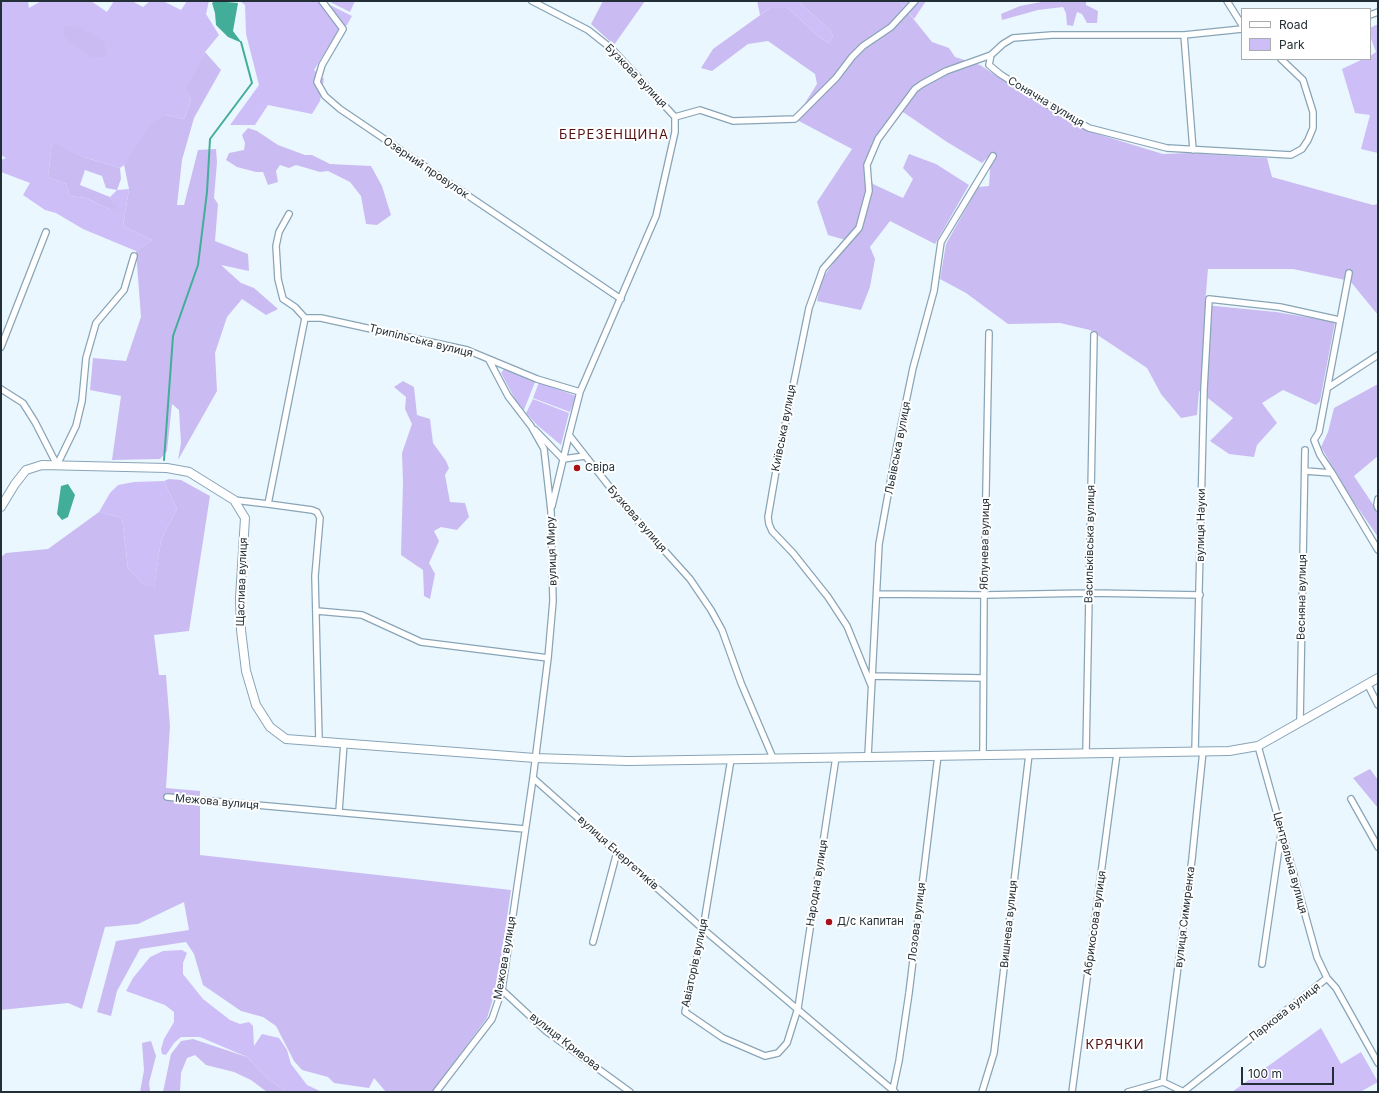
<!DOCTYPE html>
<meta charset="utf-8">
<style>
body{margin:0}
#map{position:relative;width:1379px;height:1093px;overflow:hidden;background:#ebf7ff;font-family:Inter,sans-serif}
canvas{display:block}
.frame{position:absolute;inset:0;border:2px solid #232f36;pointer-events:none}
.legend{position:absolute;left:1241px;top:8px;width:130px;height:52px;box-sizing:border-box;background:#fff;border:1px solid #a7acaf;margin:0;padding:5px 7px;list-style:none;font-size:12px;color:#232f36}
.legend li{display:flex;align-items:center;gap:8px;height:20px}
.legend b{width:20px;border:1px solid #a7acaf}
.scale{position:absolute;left:1241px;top:1067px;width:93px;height:18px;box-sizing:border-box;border:2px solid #232f36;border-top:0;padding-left:5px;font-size:12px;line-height:14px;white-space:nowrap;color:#232f36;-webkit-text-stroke:3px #fff;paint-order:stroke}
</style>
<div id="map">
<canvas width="1379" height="1093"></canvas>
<div class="frame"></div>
<ul class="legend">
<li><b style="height:5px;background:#fff"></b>Road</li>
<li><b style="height:11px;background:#cebef8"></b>Park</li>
</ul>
<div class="scale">100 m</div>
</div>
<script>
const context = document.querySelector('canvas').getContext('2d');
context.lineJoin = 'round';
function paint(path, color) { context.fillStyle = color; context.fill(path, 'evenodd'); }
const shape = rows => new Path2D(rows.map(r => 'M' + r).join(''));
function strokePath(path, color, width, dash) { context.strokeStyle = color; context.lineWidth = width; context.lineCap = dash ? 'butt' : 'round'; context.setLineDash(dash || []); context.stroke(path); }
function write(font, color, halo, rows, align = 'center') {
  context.font = font + ' Inter,sans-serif'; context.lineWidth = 4; context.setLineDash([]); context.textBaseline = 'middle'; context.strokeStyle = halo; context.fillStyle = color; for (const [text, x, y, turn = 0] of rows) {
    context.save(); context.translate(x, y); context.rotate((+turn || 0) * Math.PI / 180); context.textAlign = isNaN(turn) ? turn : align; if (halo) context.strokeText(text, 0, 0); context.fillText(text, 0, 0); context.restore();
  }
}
paint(shape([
 [1,1,28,1,29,8,41,1,91,1,107,12,114,1,132,1,143,7,150,1,163,1,181,10,187,1,209,1,206,14,219,35,205,52,187,88,191,100,184,119,165,115,124,165,120,168,84,157,52,143,48,177,66,184,70,196,86,198,109,209,117,209,110,197,117,190,129,189,123,226,152,240,136,251,83,229,56,213,45,210,23,195,30,183,1,172,1,160,6,158,1,155],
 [240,1,322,1,352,16,347,25,338,31,314,70,324,79,320,101,312,114,268,105,255,125,230,125,259,85,246,34,245,5],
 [328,1,355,1,350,12],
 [757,1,798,1,830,30,833,36,829,43,819,37,788,8,770,8,760,15],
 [899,1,926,1,914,19],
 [1378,24,1378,153,1361,149,1370,115,1355,113,1342,69,1363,59,1370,59,1370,56,1376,52,1370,36,1370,28],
 [504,369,535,382,524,410,516,401,501,373],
 [539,382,576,396,570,412,533,398],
 [533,399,569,413,561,445,537,425,526,413],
 [164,481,177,509,161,540,154,589,143,584,128,568,122,518,99,512,110,493,118,485,134,482],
 [182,950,187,953,183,963,183,974,203,999,230,1020,240,1024,249,1022,253,1026,254,1046,262,1034,279,1038,287,1050,291,1064,307,1085,322,1092,286,1092,265,1076,247,1057,200,1037,181,1037,174,1043,166,1055,162,1054,161,1049,164,1039,174,1022,174,1012,165,1005,126,991,133,978,150,957,163,951],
 [1321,1028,1341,1064,1361,1052,1378,1082,1360,1092,1232,1092]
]), '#cebef8');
paint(shape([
 [603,1,645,1,614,45,591,24],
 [798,1,899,1,932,42,949,48,955,57,980,65,1052,112,1091,132,1163,154,1188,153,1267,158,1272,177,1373,205,1378,204,1378,315,1350,281,1293,269,1208,269,1205,305,1276,312,1335,322,1320,401,1316,405,1283,390,1262,403,1277,423,1257,445,1254,457,1229,454,1210,441,1233,418,1199,391,1197,415,1181,418,1161,394,1147,368,1090,330,1060,323,1008,324,966,293,940,279,946,244,978,187,989,186,991,154,982,163,947,142,897,108,877,135,864,170,873,184,903,198,913,179,903,168,909,154,936,164,969,185,935,244,890,221,870,247,875,259,870,287,861,310,817,301,822,279,849,241,828,235,817,202,852,149,795,119,817,84,815,74,768,41,748,44,712,71,701,68,713,49,770,8,788,8,819,37,829,43,833,36,830,30],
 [1046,1,1086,1,1086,5,1098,11,1097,23,1087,23,1082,14,1077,12,1073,26,1067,25,1066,13,1063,7,1038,10,1002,20,1001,14,1020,6],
 [64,26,81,28,104,41,107,57,92,58,70,42,64,35],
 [205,52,221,70,194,118,182,160,177,205,184,205,198,150,216,149,217,162,214,198,218,204,215,241,248,254,249,271,221,265,241,283,254,288,278,309,266,315,242,299,227,317,215,353,217,391,178,460,181,443,179,410,172,404,167,451,160,459,112,460,121,396,90,390,93,358,126,361,141,317,136,251,152,240,123,226,129,189,124,165,151,124,165,115,184,119,191,100,186,88],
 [248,128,257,131,278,145,305,155,312,155,330,164,371,166,382,186,391,215,377,225,366,224,361,196,350,182,328,171,320,172,296,165,289,168,280,165,276,171,278,182,268,185,263,172,256,172,237,167,226,160,229,153,244,150,245,143,242,135],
 [52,142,84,157,120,168,121,179,117,190,106,188,102,176,85,170,80,185,110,197,118,209,109,209,86,198,70,196,66,184,48,177],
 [403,381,414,387,417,415,430,419,433,443,446,461,449,468,445,475,450,502,465,503,469,517,457,530,441,527,434,531,439,541,429,563,435,574,430,599,424,596,423,570,401,555,403,482,402,453,412,424,405,409,406,397,394,387],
 [1378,384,1378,456,1354,476,1378,512,1378,537,1349,495,1321,447,1328,432,1334,408],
 [169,479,181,480,210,496,189,631,154,635,159,675,166,675,170,726,166,788,200,791,200,855,511,890,497,986,487,1018,432,1092,386,1092,374,1078,369,1088,334,1083,328,1077,302,1070,294,1061,276,1026,263,1017,241,1011,203,985,194,954,186,942,140,949,117,991,111,1016,97,1012,116,941,189,930,184,902,138,924,105,927,82,1009,68,1003,1,1010,1,557,6,553,48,549,99,512,122,518,128,568,143,584,154,588,161,540,177,509,164,481],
 [1370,769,1378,780,1378,808,1353,778],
 [193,1039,247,1057,265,1076,286,1092,267,1092,251,1080,234,1072,206,1065,195,1055,187,1058,181,1073,180,1091,163,1092,171,1054,181,1041],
 [151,1041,156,1056,149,1083,150,1091,140,1092,144,1070,142,1043]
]), '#cabcf2');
paint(shape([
 [215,1,238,3,233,31,242,43,228,37,216,25,215,13,212,3],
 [68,484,75,495,68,517,62,520,57,514,61,486]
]), '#42ad98');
strokePath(shape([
 [164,460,173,336,198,265,207,192,210,139,252,83,241,42]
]), '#42ad98', 2);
const street = shape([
 [322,1,343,29,322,65,317,82,325,96,340,109,621,299],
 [532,1,588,30,612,49,675,117,675,132,656,216,580,392,569,435,627,509,690,579,711,610,722,630,741,683,773,758],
 [1227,1,1242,25],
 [1370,15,1378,12],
 [1242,29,1184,35,1052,35,1013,38,1003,44,991,55,989,65,1000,74,1053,108,1089,128,1167,148,1291,155,1302,149,1308,140,1313,128,1313,112,1303,80,1281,59],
 [1184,35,1193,150],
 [675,117,700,110,733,121,795,119,836,78,852,57,863,46,891,27,915,1],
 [289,214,279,232,276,246,278,279,283,299,295,307,305,318],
 [305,318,321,318,467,350,537,379,580,392],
 [1,347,46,232],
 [1329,387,1378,355],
 [1,389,23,403,35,422,57,465],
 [535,430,563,459,585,456],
 [57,465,76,426,82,401,86,358,96,323,124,290,134,256],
 [1305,471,1332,473,1378,550],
 [1332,473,1320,455,1314,440,1319,432,1349,273],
 [1378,499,1377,505,1378,508],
 [234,500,268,504,305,318],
 [268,504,312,510,317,512,320,518,315,576,319,741],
 [552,506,569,435],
 [878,594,984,595,1090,593,1200,595],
 [317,611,362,615,421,642,548,658],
 [871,676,983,678],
 [871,685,847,626,828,597,793,553,772,531,769,524,768,517,777,465,809,308,823,269,859,228,869,191,867,165,878,139,915,89,922,84,946,71,991,55],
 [1368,685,1378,705],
 [1300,722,1305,450],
 [1258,746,1317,957,1327,978,1336,988,1378,1063],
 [1195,751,1204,389,1209,299,1280,307,1339,320],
 [1086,753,1094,335],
 [983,754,984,595,989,333],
 [868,756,879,544,897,445,913,368,934,291,941,242,993,156],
 [731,759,703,929,685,1012,723,1038,765,1056,778,1053,787,1043,798,1008,836,757],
 [533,778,703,929,895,1092],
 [167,797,525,829],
 [1351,799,1378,847],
 [339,811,344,743],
 [593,942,617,852],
 [1262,964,1281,834],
 [502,990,546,1031,630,1092],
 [1163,1082,1192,859,1203,751],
 [893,1089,899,1061,909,993,938,755],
 [436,1092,492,1019,502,990,533,778,548,658,553,601,551,511,544,449,531,426,508,396,489,360],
 [982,1092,994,1053,1029,754],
 [1072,1092,1117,753],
 [1128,1092,1163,1082,1184,1092],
 [1183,1092,1327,978]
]);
const secondary = shape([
 [1,507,15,484,26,470,42,465,167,468,189,472,234,500,245,518,240,598,241,630,246,671,256,705,270,727,286,739,535,758,628,761,1229,751,1258,746,1378,678]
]);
strokePath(street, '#88a4b7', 8);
strokePath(secondary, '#88a4b7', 10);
strokePath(street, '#fff', 5.5);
strokePath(secondary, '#fff', 8);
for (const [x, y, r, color] of [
 [577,468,4,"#a71119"],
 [829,922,4,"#a71119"]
]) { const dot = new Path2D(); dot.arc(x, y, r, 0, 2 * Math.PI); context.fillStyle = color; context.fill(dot); strokePath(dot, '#fff', 1.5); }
write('11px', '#232f36', '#fff', [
 ["Бузкова вулиця",636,76,46],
 ["Сонячна вулиця",1046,102,31],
 ["Озерний провулок",426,168,34],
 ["Трипільська вулиця",421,341,14],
 ["Київська вулиця",784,428,-79],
 ["Львівська вулиця",898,448,-79],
 ["Бузкова вулиця",637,519,49],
 ["вулиця Науки",1201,525,-89],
 ["Яблунева вулиця",985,544,-89],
 ["Васильківська вулиця",1090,544,-89],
 ["вулиця Миру",552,551,-92],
 ["Щаслива вулиця",242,582,-88],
 ["Весняна вулиця",1302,597,-89],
 ["Межова вулиця",217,802,5],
 ["вулиця Енергетиків",618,853,42],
 ["Центральна вулиця",1290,863,75],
 ["Народна вулиця",817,883,-81],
 ["вулиця Симиренка",1185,917,-83],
 ["Лозова вулиця",917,922,-83],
 ["Абрикосова вулиця",1095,923,-82],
 ["Вишнева вулиця",1009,924,-84],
 ["Межова вулиця",505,958,-80],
 ["Авіаторів вулиця",695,963,-78],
 ["Паркова вулиця",1285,1012,-38],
 ["вулиця Кривова",565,1042,38]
]);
write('11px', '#232f36', '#fff', [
 ["Свіра",585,468],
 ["Д/с Капитан",837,922]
], 'left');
context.letterSpacing = '1px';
write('13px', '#551010', '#fff', [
 ["БЕРЕЗЕНЩИНА",614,135],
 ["КРЯЧКИ",1115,1045]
]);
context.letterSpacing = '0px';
</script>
